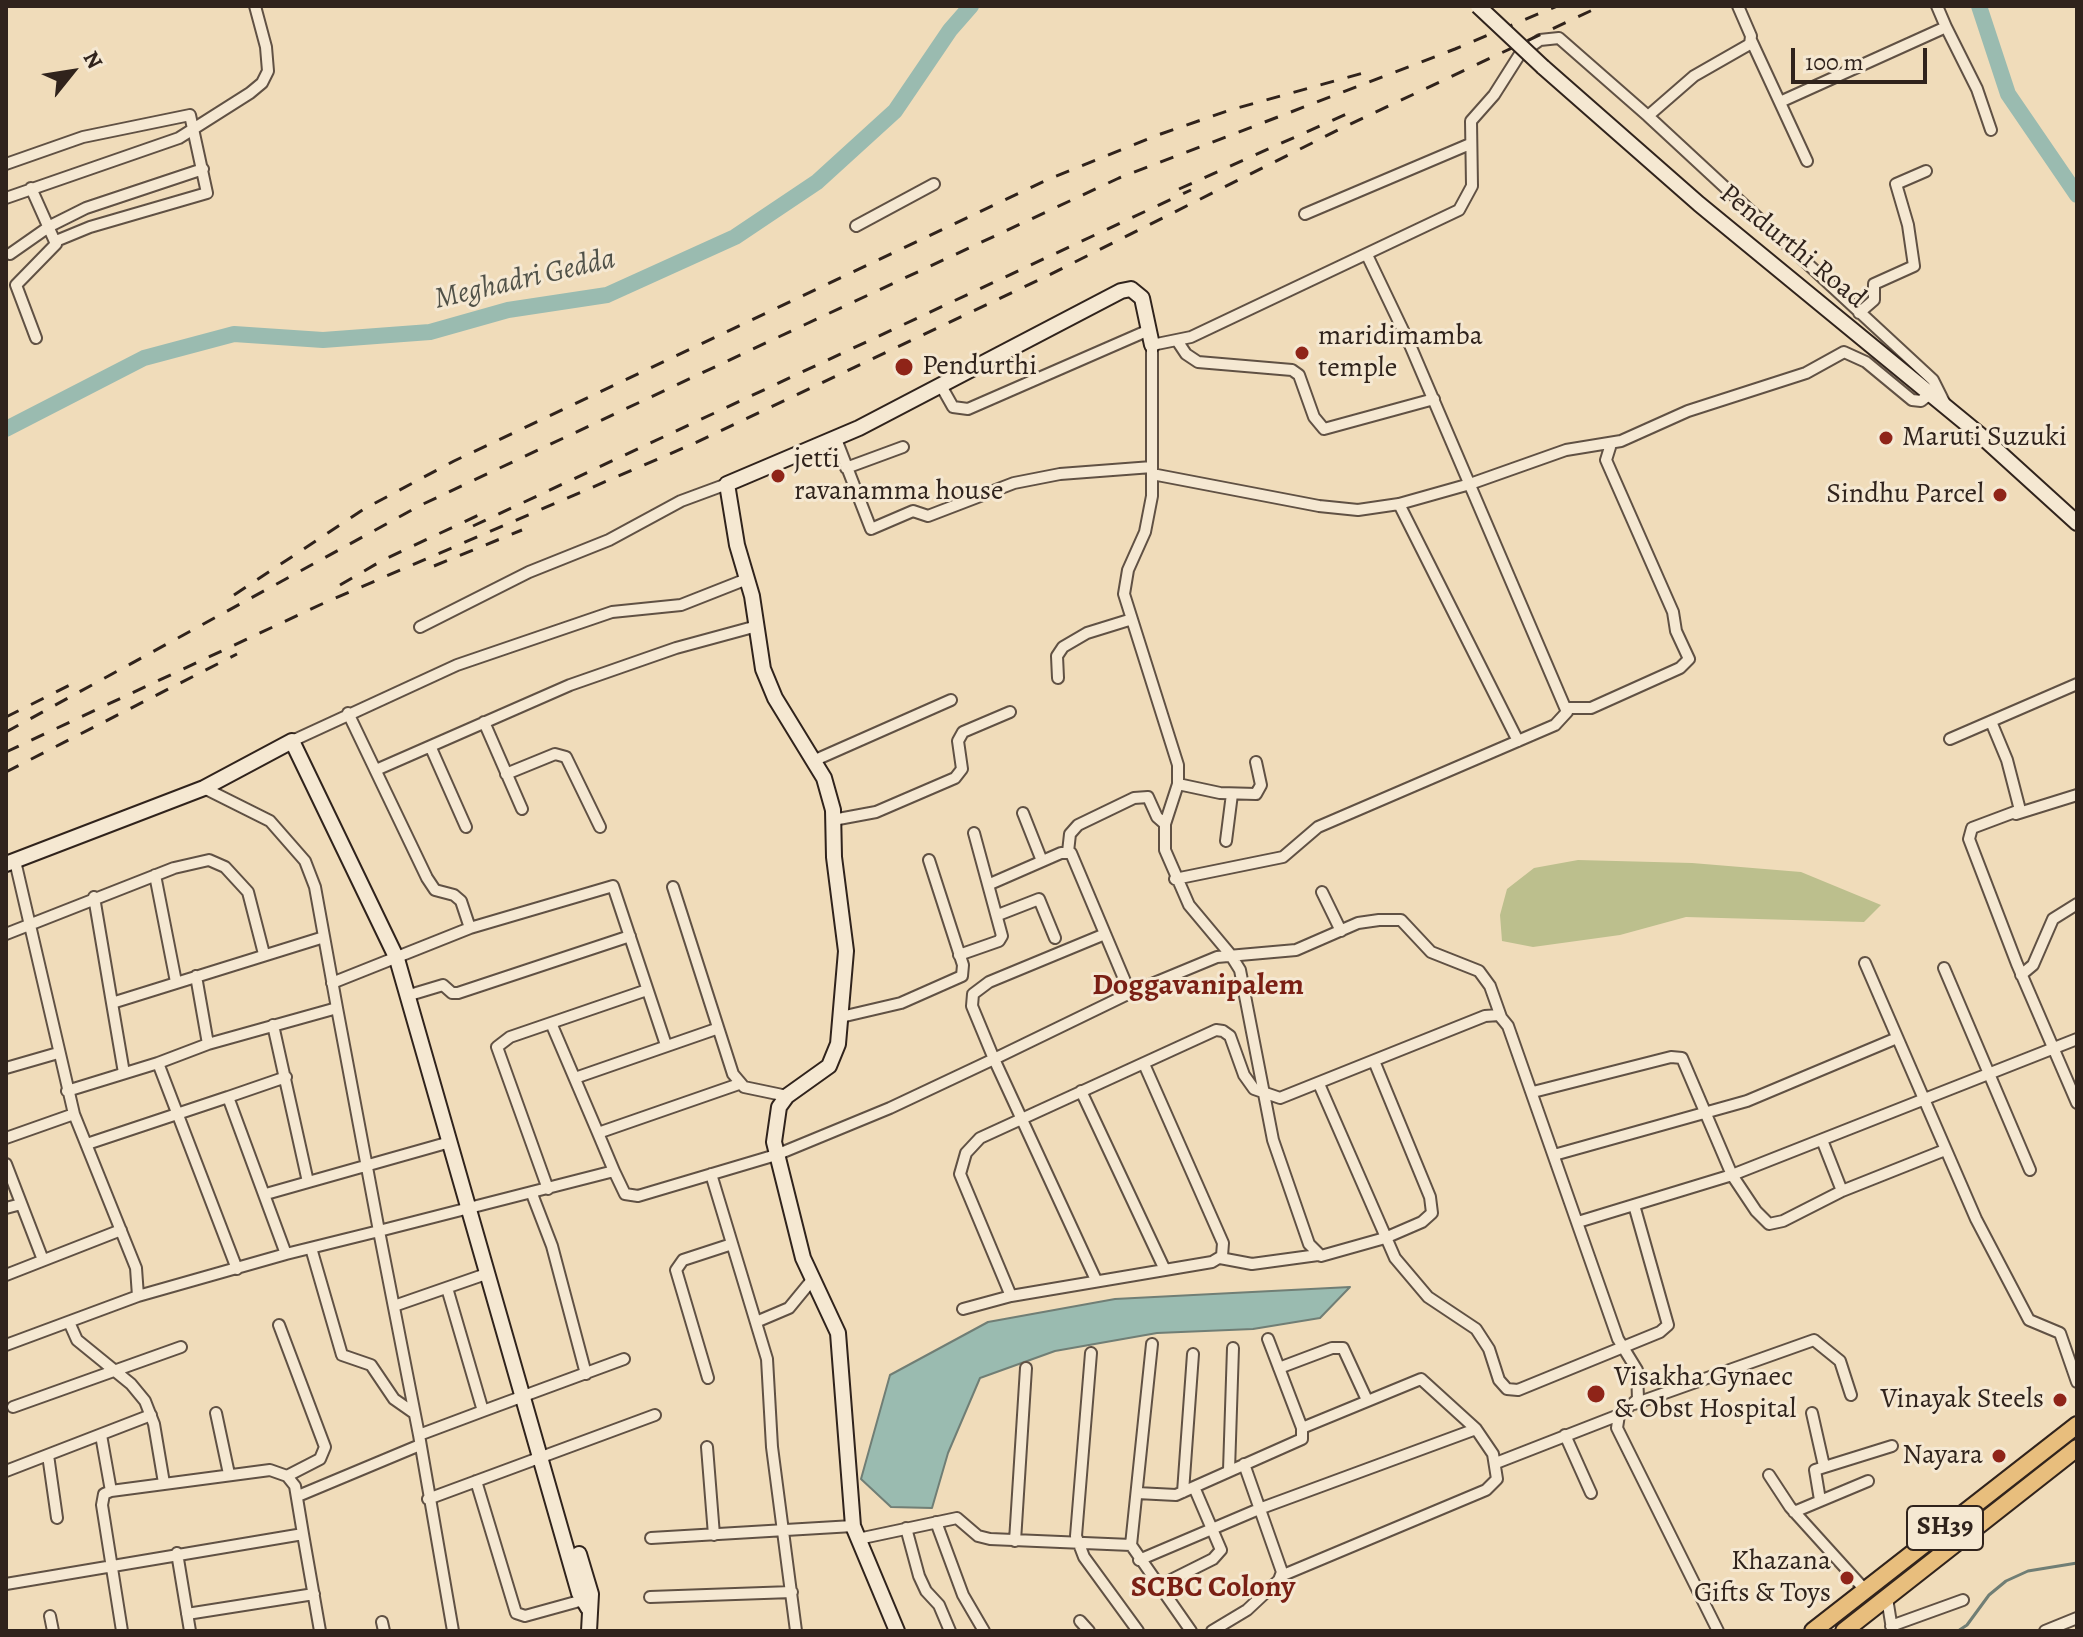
<!DOCTYPE html>
<style>
body{margin:0}
#map{position:relative;width:2083px;height:1637px;overflow:hidden;background:#f0dcba;font-family:Alegreya,serif}
canvas{display:block}
.frame{position:absolute;inset:0;border:8px solid #30231c;pointer-events:none}
.north{position:absolute;left:32px;top:32px;width:80px;height:80px;-webkit-text-stroke:6px #f5e8d2;paint-order:stroke;rotate:60deg;font-size:22px;font-weight:700;line-height:32px;text-align:center;color:#30231c}
.north::after{content:'';display:block;margin:auto;width:28px;height:36px;background:#30231c;clip-path:polygon(50% 0,100% 100%,50% 72%,0 100%)}
.scale{position:absolute;left:1791px;top:48px;width:136px;height:36px;box-sizing:border-box;border:4px solid #30231c;border-top:0;padding-left:10px;font-size:24px;line-height:28px;white-space:nowrap;color:#30231c;-webkit-text-stroke:6px #f5e8d2;paint-order:stroke}
</style>
<div id="map">
<canvas width="2083" height="1637"></canvas>
<div class="frame"></div>
<div class="north">N</div>
<div class="scale">100 m</div>
</div>
<script>
const context = document.querySelector('canvas').getContext('2d');
context.lineJoin = 'round';
function paint(path, color) { context.fillStyle = color; context.fill(path, 'evenodd'); }
const shape = rows => new Path2D(rows.map(r => 'M' + r).join(''));
function strokePath(path, color, width, dash) { context.strokeStyle = color; context.lineWidth = width; context.lineCap = dash ? 'butt' : 'round'; context.setLineDash(dash || []); context.stroke(path); }
function write(font, color, halo, rows, align = 'center') {
  context.font = font + ' Alegreya,serif'; context.lineWidth = 6; context.setLineDash([]); context.textBaseline = 'middle'; context.strokeStyle = halo; context.fillStyle = color; for (const [text, x, y, turn = 0] of rows) {
    context.save(); context.translate(x, y); context.rotate((+turn || 0) * Math.PI / 180); context.textAlign = isNaN(turn) ? turn : align; if (halo) context.strokeText(text, 0, 0); context.fillText(text, 0, 0); context.restore();
  }
}
paint(shape([
 [1578,860,1692,863,1801,872,1881,905,1864,922,1686,917,1620,935,1533,947,1502,941,1500,915,1507,889,1534,868]
]), '#bcbf8d');
const water = shape([
 [1350,1287,1320,1318,1253,1329,1157,1333,1055,1351,980,1378,948,1453,932,1508,891,1507,861,1479,890,1375,988,1322,1115,1299,1350,1287]
]);
paint(water, '#9abbb0');
strokePath(water, '#707e75', 2);
strokePath(shape([
 [1958,1631,1967,1625,1989,1595,2006,1581,2028,1571,2077,1563]
]), '#707e75', 3);
strokePath(shape([
 [1979,6,2008,94,2077,195],
 [6,429,144,358,234,334,323,340,430,332,508,310,607,295,735,237,817,182,895,111,950,30,971,6]
]), '#9abbb0', 16);
const street = shape([
 [1946,27,1977,89,1991,130],
 [1751,40,1807,161],
 [1780,102,1946,27,1937,6],
 [1648,116,1933,380,1946,406],
 [6,164,83,137,190,115,207,193,90,227,56,241],
 [31,188,56,244,16,285,36,338],
 [6,198,179,138,250,93,262,83,268,71,266,47,255,6],
 [1305,214,1470,144],
 [856,226,934,184],
 [10,254,50,226,86,208,203,169],
 [1859,313,1874,300,1874,284,1914,266,1908,225,1896,184,1926,171],
 [1178,342,1186,354,1198,362,1292,370,1299,375,1314,417,1324,429,1434,399],
 [940,384,953,407,968,409,1149,330],
 [836,439,871,529,913,511,928,516,1014,483,1060,474,1152,467],
 [846,468,903,447],
 [1152,474,1319,506,1358,510,1399,504,1470,484,1566,450,1621,441,1688,411,1806,373,1844,352,1866,362,1912,400,1921,401,1930,394],
 [1399,504,1518,741],
 [420,627,529,572,609,540,681,501,727,484],
 [1058,678,1057,656,1063,647,1087,633,1129,620],
 [1568,708,1591,708,1680,668,1689,659,1676,631,1673,612,1606,460,1611,444],
 [348,713,427,878,435,890,454,895,461,901,470,928],
 [484,722,522,809],
 [1992,724,2007,760,2020,810,1972,828,1969,839,2017,964,2077,1103],
 [1950,739,2077,684],
 [292,741,457,665,612,612,681,605,747,579],
 [431,748,466,827],
 [813,761,951,700],
 [376,770,570,685,676,648,757,626],
 [506,774,555,754,566,757,600,827],
 [1178,784,1220,793,1256,794,1261,785,1256,762],
 [204,788,270,821,305,861,315,887,337,1008,208,1044],
 [1023,813,1042,861],
 [2016,814,2077,795],
 [833,820,876,812,955,778,962,769,958,741,963,732,1010,712],
 [1226,841,1232,794],
 [1068,852,1070,834,1078,825,1134,798,1148,797,1157,817,1165,824],
 [15,861,74,1114],
 [155,875,176,982],
 [1175,879,1283,857,1318,827,1555,725,1567,712,1410,345,1367,255],
 [990,884,1061,853,1071,853,1130,993],
 [673,887,733,1074,744,1087,787,1096],
 [1322,892,1341,931],
 [94,897,112,1003,324,937],
 [998,915,1039,899,1055,938],
 [6,934,174,868,209,860,225,867,248,892,264,954],
 [1105,934,989,982,973,994,972,1006,994,1059,1130,993,1217,957,1296,950,1358,923,1379,920,1401,920,1431,952,1479,971,1490,986,1501,1017],
 [959,955,999,941,1002,936,974,833],
 [1865,963,1976,1219,2029,1320,2060,1333,2077,1382],
 [1944,968,2030,1170],
 [2021,975,2033,965,2053,919,2077,904],
 [196,976,208,1044,158,1063,237,1269],
 [332,983,470,928,613,886,666,1045],
 [413,994,443,985,452,993,458,993,630,936],
 [112,1003,124,1073],
 [337,1008,379,1231,614,1171,625,1194,638,1196,776,1155,890,1108,994,1059,1096,1280],
 [841,1017,901,1003,962,976,963,965,929,860],
 [551,1023,598,1133],
 [273,1025,308,1182],
 [1374,1061,1430,1197,1432,1213,1422,1222,1385,1238,1321,1256,1309,1244,1273,1140,1240,970,1230,954,1189,905,1165,850,1165,824,1178,784,1178,765,1124,594,1128,570,1145,532,1152,496,1152,345,1191,337,1459,210,1472,186,1471,121,1494,95,1520,54,1540,40,1559,38,1648,116,1694,76,1750,44,1751,36,1738,6],
 [6,1068,58,1053],
 [575,1078,716,1029],
 [1319,1084,1395,1258,1428,1297,1476,1329,1489,1349,1499,1380,1507,1389,1518,1390,1660,1332,1668,1325,1634,1205],
 [67,1091,158,1063],
 [1081,1091,1165,1270],
 [1533,1092,1671,1057,1682,1058,1732,1175,1756,1211,1769,1224,1783,1221,1842,1191,1945,1150],
 [228,1097,286,1077],
 [6,1138,74,1114,136,1268,138,1296],
 [1822,1140,1842,1191],
 [1554,1155,1747,1101,1897,1038],
 [6,1164,43,1260],
 [614,1171,598,1133,739,1084],
 [711,1174,767,1359,772,1447,796,1631],
 [548,1189,497,1047,510,1037,647,990],
 [266,1194,450,1142],
 [532,1194,552,1246,586,1374],
 [6,1208,21,1204],
 [1578,1222,1732,1175,2077,1039],
 [311,1248,342,1355,371,1365,394,1399,414,1413],
 [286,1254,379,1231,419,1435,483,1411],
 [1220,1258,1252,1264,1318,1255],
 [6,1275,121,1230],
 [447,1288,483,1411,624,1359],
 [1011,1296,960,1174,966,1153,980,1138,1216,1030,1223,1031,1230,1036,1244,1075,1254,1089,1280,1098,1485,1016,1499,1015,1508,1026,1618,1339,1637,1370,1638,1399,1619,1415,1617,1428,1718,1631],
 [394,1306,486,1274],
 [963,1309,1011,1296,1212,1262,1222,1256,1223,1243,1144,1064],
 [69,1322,77,1340,131,1384,145,1401,154,1424,164,1483],
 [756,1322,789,1308,812,1280],
 [279,1325,325,1447,320,1459,287,1476],
 [1152,1344,1131,1545,1191,1631],
 [6,1345,138,1296,286,1254,228,1097,87,1144],
 [1091,1353,1076,1536,1084,1557,1138,1631],
 [1279,1368,1332,1348,1343,1348,1367,1400],
 [708,1378,676,1270,683,1260,732,1244],
 [1634,1404,1814,1340,1840,1361,1851,1395],
 [13,1407,181,1347],
 [216,1413,229,1474],
 [1812,1413,1824,1466],
 [101,1435,111,1491],
 [419,1435,453,1631],
 [1565,1435,1591,1493],
 [707,1447,714,1535],
 [48,1455,57,1518],
 [1496,1463,1619,1415],
 [1229,1470,1233,1348],
 [6,1471,151,1415],
 [1769,1475,1790,1507,1866,1591],
 [476,1481,516,1613,525,1616,583,1600],
 [1183,1492,1193,1354],
 [1137,1493,1176,1495,1302,1439,1302,1428,1268,1339],
 [298,1496,420,1445],
 [428,1499,655,1415],
 [1820,1500,1815,1470,1892,1446],
 [1794,1512,1868,1481],
 [936,1522,963,1595,984,1631],
 [906,1528,919,1576,926,1591,939,1605,950,1631],
 [651,1538,853,1526],
 [858,1539,957,1518,978,1536,990,1539,1131,1545],
 [1015,1541,1026,1368],
 [177,1553,190,1631],
 [1139,1560,1259,1509,1476,1429],
 [1281,1576,1486,1490,1497,1479,1493,1454,1476,1429,1421,1379,1302,1428],
 [6,1584,303,1534,320,1631],
 [1159,1586,1213,1559,1221,1550,1194,1487],
 [650,1597,792,1592],
 [1887,1598,1892,1629],
 [187,1614,314,1594],
 [50,1616,53,1631],
 [1080,1621,1089,1631],
 [382,1622,384,1631],
 [1891,1626,1963,1600],
 [122,1631,102,1505,104,1494,111,1491,270,1470,287,1476,295,1486,303,1534],
 [1212,1631,1247,1610,1279,1580,1282,1572,1244,1464],
 [2045,1631,2077,1618]
]);
const secondary = shape([
 [1543,67,1699,204,1979,434,2077,523],
 [6,864,204,788,292,741,397,959,579,1593,588,1608],
 [579,1554,591,1594,589,1631],
 [897,1631,853,1526,838,1333,803,1258,774,1142,779,1107,787,1096,829,1066,838,1044,846,951,834,857,833,810,824,778,775,698,763,669,752,596,737,545,727,484,859,428,1121,291,1131,289,1142,298,1152,345]
]);
const primary = shape([
 [1813,1631,2077,1425],
 [1844,1631,2077,1448]
]);
strokePath(street, '#605144', 14);
strokePath(secondary, '#30231c', 18);
strokePath(primary, '#30231c', 20);
strokePath(street, '#f5e8d2', 10);
strokePath(secondary, '#f5e8d2', 14);
strokePath(primary, '#e8be7d', 16);
strokePath(shape([
 [1179,189,1351,112],
 [473,526,1191,190],
 [434,566,522,530],
 [340,585,383,560,483,513],
 [234,595,364,509,454,461,1049,179,1155,136,1230,110,1367,72],
 [6,717,70,685],
 [6,732,421,505,804,325,1119,178,1455,49,1557,6],
 [6,752,324,603,695,443,1043,278,1344,127,1601,6],
 [6,772,237,654]
]), '#30231c', 3, [14, 14]);
const secondaryBridge = shape([
 [1478,6,1543,67]
]);
strokePath(secondaryBridge, '#30231c', 18, []);
strokePath(secondaryBridge, '#f5e8d2', 14);
for (const [x, y, r, color] of [
 [1302,353,8,"#8f2418"],
 [904,367,10,"#8f2418"],
 [1886,438,8,"#8f2418"],
 [778,476,8,"#8f2418"],
 [2000,495,8,"#8f2418"],
 [1596,1394,10,"#8f2418"],
 [2060,1400,8,"#8f2418"],
 [1999,1456,8,"#8f2418"],
 [1847,1578,8,"#8f2418"]
]) { const dot = new Path2D(); dot.arc(x, y, r, 0, 2 * Math.PI); context.fillStyle = color; context.fill(dot); strokePath(dot, '#f5e8d2', 3); }
for (const [x, y, w] of [
 [1945,1528,76]
]) { const box = new Path2D(); box.roundRect(x - w / 2, y - 22, w, 44, 6); context.fillStyle = '#f5e8d2'; context.fill(box); strokePath(box, '#30231c', 2); }
write('bold 26px', '#30231c', null, [
 ["SH39",1945,1528]
]);
write('28px', '#30231c', '#f5e8d2', [
 ["Pendurthi Road",1792,247,39]
]);
write('28px', '#30231c', '#f5e8d2', [
 ["maridimamba",1318,337],
 ["temple",1318,369],
 ["Pendurthi",922,367],
 ["Maruti Suzuki",1902,438],
 ["jetti",794,460],
 ["ravanamma house",794,492],
 ["Sindhu Parcel",1984,495,"right"],
 ["Visakha Gynaec",1614,1378],
 ["& Obst Hospital",1614,1410],
 ["Vinayak Steels",2044,1400,"right"],
 ["Nayara",1983,1456,"right"],
 ["Khazana",1831,1562,"right"],
 ["Gifts & Toys",1831,1594,"right"]
], 'left');
write('italic 30px', '#505148', '#f5e8d2', [
 ["Meghadri Gedda",525,280,-13]
]);
write('bold 30px', '#7a1f14', '#f5e8d2', [
 ["Doggavanipalem",1198,987],
 ["SCBC Colony",1213,1589]
]);
</script>
